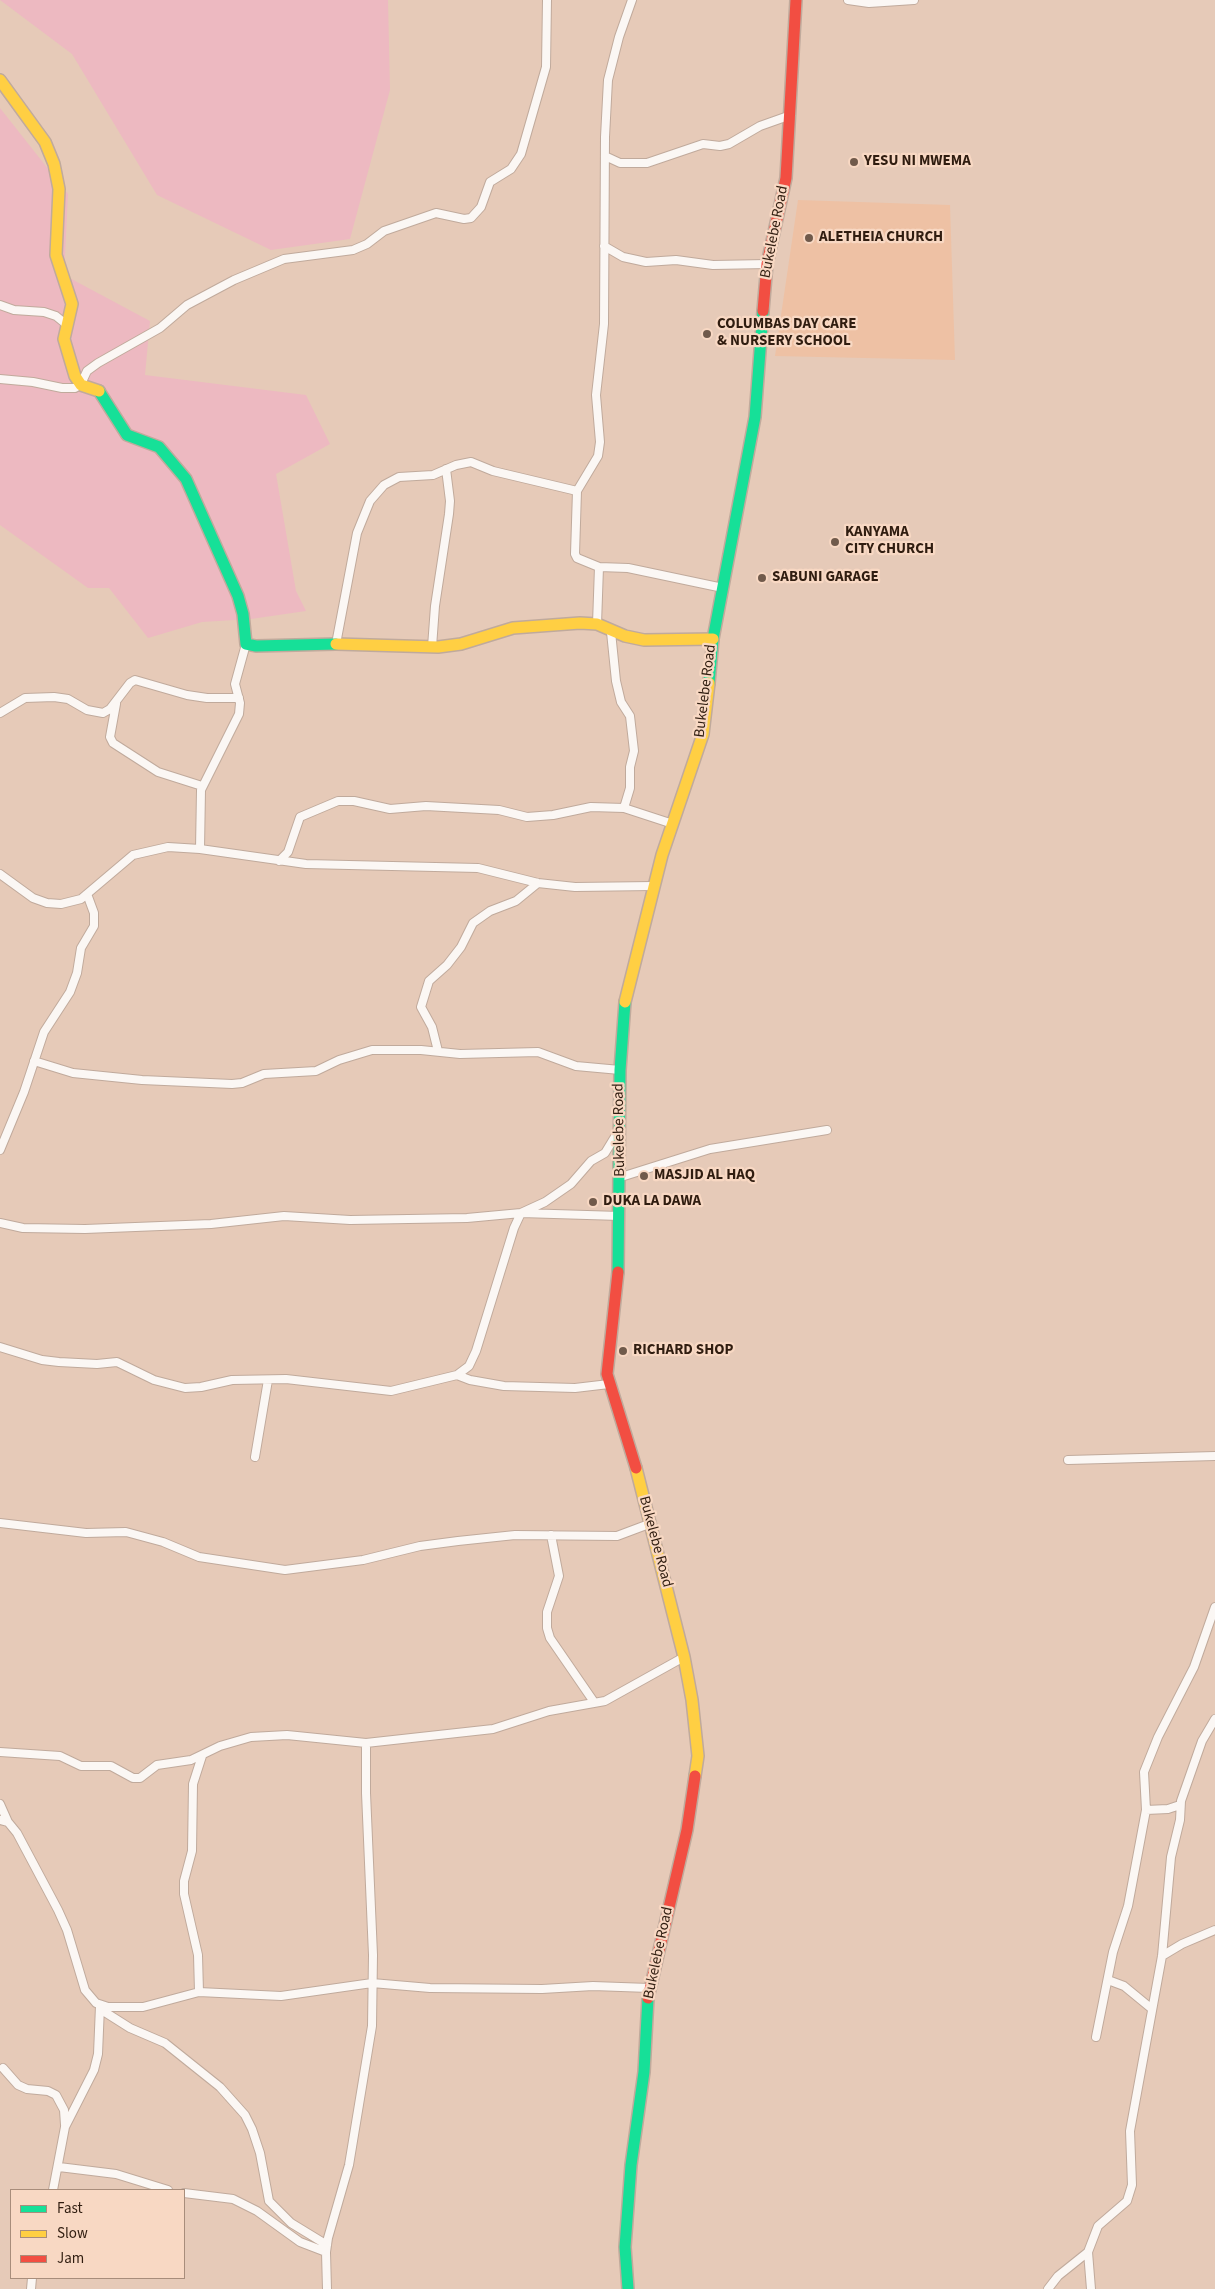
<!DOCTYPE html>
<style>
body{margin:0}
#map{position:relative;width:1215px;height:2289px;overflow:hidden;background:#e6cab8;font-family:"Source Sans 3",sans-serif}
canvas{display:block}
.legend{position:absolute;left:10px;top:2189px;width:175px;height:90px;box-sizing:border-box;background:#f8d8c3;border:1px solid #a88d7b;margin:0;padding:6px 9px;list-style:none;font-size:15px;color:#301d10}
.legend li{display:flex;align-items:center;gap:10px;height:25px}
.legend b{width:25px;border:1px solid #a88d7b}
</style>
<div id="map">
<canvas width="1215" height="2289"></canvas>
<ul class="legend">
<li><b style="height:6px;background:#16e098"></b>Fast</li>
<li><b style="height:6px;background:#ffcf43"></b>Slow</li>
<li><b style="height:6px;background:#f24e42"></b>Jam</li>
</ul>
</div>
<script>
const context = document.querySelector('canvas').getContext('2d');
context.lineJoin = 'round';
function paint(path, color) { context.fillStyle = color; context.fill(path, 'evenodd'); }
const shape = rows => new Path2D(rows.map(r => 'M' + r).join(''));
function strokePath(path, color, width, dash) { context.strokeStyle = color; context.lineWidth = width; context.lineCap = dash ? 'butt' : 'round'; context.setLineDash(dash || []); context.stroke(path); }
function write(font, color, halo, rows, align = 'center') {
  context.font = font + ' "Source Sans 3",sans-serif'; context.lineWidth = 4.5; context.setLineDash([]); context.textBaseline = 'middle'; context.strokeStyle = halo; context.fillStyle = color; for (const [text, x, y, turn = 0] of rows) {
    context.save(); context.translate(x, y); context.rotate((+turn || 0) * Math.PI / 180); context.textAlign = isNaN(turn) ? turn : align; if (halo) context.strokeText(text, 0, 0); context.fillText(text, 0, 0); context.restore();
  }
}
paint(shape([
 [798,200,950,205,955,360,775,356]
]), '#eec1a4');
paint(shape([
 [0,0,388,0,390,90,350,239,271,250,157,195,72,54],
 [0,108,68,194,64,275,150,321,145,375,306,395,330,444,276,474,296,591,306,611,251,619,202,622,148,638,109,588,88,588,0,525]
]), '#edb9c1');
const street = shape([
 [632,0,619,37,608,80,605,137,604,324,596,395,600,442,598,456,577,491,575,554,577,558,599,567,628,568,723,588],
 [848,0,869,3,914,0],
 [605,156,620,163,647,163,703,144,720,146,729,144,760,126,791,115],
 [604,246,623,257,646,262,676,260,713,265,767,264],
 [0,305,14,310,44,312,56,316,67,325],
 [0,379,33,382,62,388,75,388,81,384,87,371,98,363,160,328,187,305,234,280,284,259,353,250,367,244,384,231,436,213,464,219,471,218,481,207,490,182,511,169,521,154,546,67,547,0],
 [597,624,599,567],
 [611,632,616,681,621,702,630,716,634,751,630,767,630,788,624,808],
 [336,644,357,533,370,501,384,485,399,477,433,475,456,465,471,462,493,471,577,491],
 [432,647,435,606,449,514,450,501,446,469],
 [116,704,110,737,113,743,158,772,202,786],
 [0,713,25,698,54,697,68,699,87,710,103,713,110,709,130,683,135,680,187,695,207,698,239,698],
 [200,849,201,790,239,714,240,703,235,684,246,644],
 [279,861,288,852,300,817,338,801,354,801,390,809,426,806,499,810,527,817,553,815,591,807,624,808,673,824],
 [0,874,33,898,47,903,61,904,81,899,133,855,168,847,200,849,306,864,478,868,538,883,575,887,653,886],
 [438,1051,432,1027,421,1007,429,981,447,965,461,947,473,923,490,911,516,901,538,883],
 [34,1061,73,1073,142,1080,232,1084,242,1083,264,1074,316,1071,339,1060,372,1050,421,1050,460,1054,538,1052,576,1066,620,1070],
 [0,1150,24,1092,44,1032,70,992,77,973,81,948,94,926,94,913,87,894],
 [621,1177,710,1149,827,1130],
 [0,1223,23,1228,85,1229,211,1224,284,1216,350,1220,467,1218,521,1213,620,1216],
 [0,1347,42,1360,59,1362,97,1364,117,1362,154,1380,185,1388,201,1387,232,1380,286,1379,391,1391,457,1375,469,1366,476,1351,514,1228,521,1213,545,1202,571,1184,591,1161,605,1153,619,1130],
 [457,1375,470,1380,504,1386,575,1388,609,1384],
 [255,1457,268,1380],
 [1068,1460,1215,1456],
 [0,1523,86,1533,126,1532,163,1542,199,1557,285,1570,363,1560,420,1546,458,1541,515,1535,617,1536,649,1524],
 [551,1535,559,1576,547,1612,547,1628,550,1638,594,1702],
 [0,1752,60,1756,81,1766,111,1766,133,1778,140,1778,157,1765,191,1760,220,1746,251,1737,287,1735,366,1743,493,1729,549,1711,605,1701,684,1657],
 [0,1804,8,1822],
 [1146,1810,1168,1809,1180,1805],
 [0,1820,8,1822,17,1833,58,1910,67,1930,85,1990,96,2003,108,2007,143,2007,199,1992,281,1996,372,1983,430,1988,542,1989,593,1986,649,1988],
 [1162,1956,1182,1944,1215,1930],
 [1108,1980,1124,1986,1152,2009],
 [199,1992,198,1955,184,1894,184,1881,192,1851,193,1784,202,1756],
 [100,2009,130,2028,165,2043,220,2087,245,2115,252,2129,260,2153,269,2201,291,2223,327,2245],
 [1096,2037,1113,1952,1128,1906,1146,1810,1144,1772,1158,1737,1194,1667,1215,1607],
 [3,2068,18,2085,27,2089,48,2091,56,2095,64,2110,65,2125],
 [59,2167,116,2174,168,2190],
 [53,2190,65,2127,94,2070,98,2054,100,2006],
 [184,2193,233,2199,257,2211,300,2242,326,2252],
 [31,2289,32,2278],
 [327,2289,326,2252,328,2238,349,2165,372,2026,373,1955,366,1793,366,1743],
 [1048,2289,1058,2276,1088,2252],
 [1091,2289,1088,2252,1098,2226,1127,2201,1132,2185,1130,2131,1162,1956,1171,1857,1180,1820,1181,1801,1202,1741,1215,1719]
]);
const fast = shape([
 [99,391,127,435,159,447,186,479,238,596,243,614,246,644,256,646,336,644],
 [709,683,713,639,755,417,763,311],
 [618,1272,620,1070,625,1002],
 [628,2289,625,2247,631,2165,644,2072,648,1998]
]);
const slow = shape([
 [0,80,45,142,54,164,59,189,56,255,72,304,64,339,75,376,81,385,99,391],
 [336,644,438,647,461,644,513,628,580,623,597,624,625,636,644,640,713,639],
 [625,1002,662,855,703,734,709,683],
 [636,1468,684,1657,692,1700,698,1756,695,1776]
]);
const jam = shape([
 [763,311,767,264,786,178,796,0],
 [618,1272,607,1374,636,1468],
 [648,1998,687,1830,695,1776]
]);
strokePath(street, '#c0aa9c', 10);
strokePath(fast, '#c0aa9c', 14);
strokePath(slow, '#c0aa9c', 14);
strokePath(jam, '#c0aa9c', 14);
strokePath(street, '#fbf7f4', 8);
strokePath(fast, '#16e098', 11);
strokePath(slow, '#ffcf43', 11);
strokePath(jam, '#f24e42', 11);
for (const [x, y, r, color] of [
 [854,162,5,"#705a4b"],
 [809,238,5,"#705a4b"],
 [707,334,5,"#705a4b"],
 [835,542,5,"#705a4b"],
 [762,578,5,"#705a4b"],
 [644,1176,5,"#705a4b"],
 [593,1202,5,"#705a4b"],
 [623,1351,5,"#705a4b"]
]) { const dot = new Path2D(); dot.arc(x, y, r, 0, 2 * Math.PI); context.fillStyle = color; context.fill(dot); strokePath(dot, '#f8d8c3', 2); }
write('bold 15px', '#301d10', '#f8d8c3', [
 ["YESU NI MWEMA",864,162],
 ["ALETHEIA CHURCH",819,238],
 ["COLUMBAS DAY CARE",717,325],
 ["& NURSERY SCHOOL",717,342],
 ["KANYAMA",845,533],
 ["CITY CHURCH",845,550],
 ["SABUNI GARAGE",772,578],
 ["MASJID AL HAQ",654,1176],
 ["DUKA LA DAWA",603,1202],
 ["RICHARD SHOP",633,1351]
], 'left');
write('15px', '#301d10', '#f8d8c3', [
 ["Bukelebe Road",775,232,-79],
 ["Bukelebe Road",706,691,-83],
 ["Bukelebe Road",620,1130,-91],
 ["Bukelebe Road",655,1542,75],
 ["Bukelebe Road",659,1953,-78]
]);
</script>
